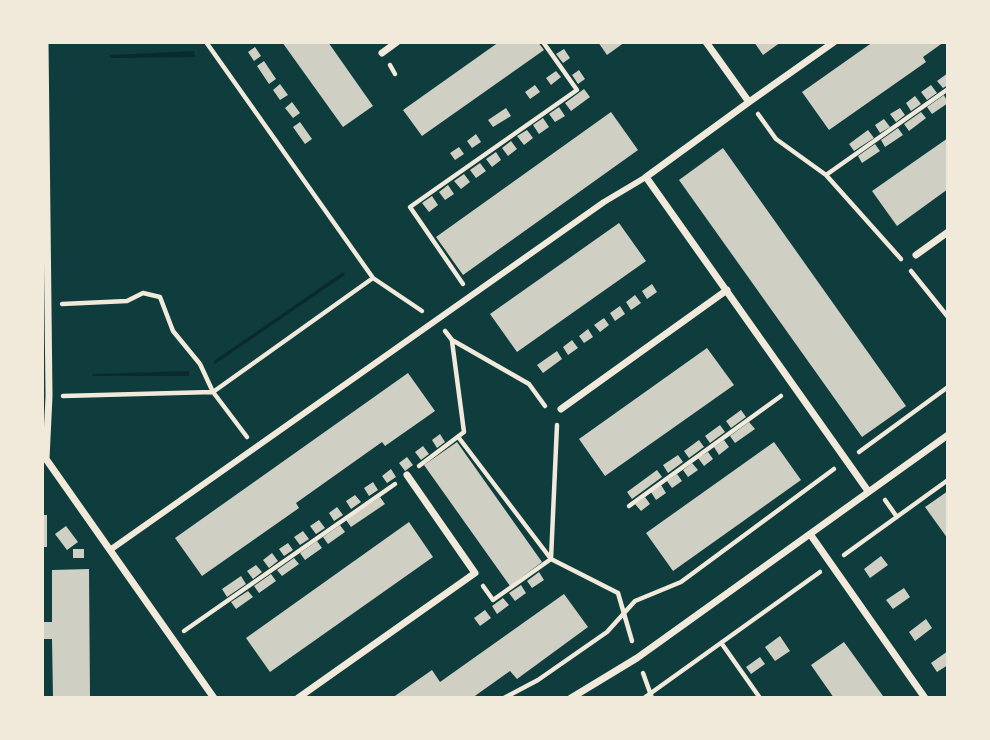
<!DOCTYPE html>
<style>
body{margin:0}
#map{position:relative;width:990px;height:740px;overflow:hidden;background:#0f3d3e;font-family:"Fira Sans Condensed",sans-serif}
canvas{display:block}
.frame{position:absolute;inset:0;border:44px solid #f1e9da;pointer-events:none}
</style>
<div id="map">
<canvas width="990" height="740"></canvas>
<div class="frame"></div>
</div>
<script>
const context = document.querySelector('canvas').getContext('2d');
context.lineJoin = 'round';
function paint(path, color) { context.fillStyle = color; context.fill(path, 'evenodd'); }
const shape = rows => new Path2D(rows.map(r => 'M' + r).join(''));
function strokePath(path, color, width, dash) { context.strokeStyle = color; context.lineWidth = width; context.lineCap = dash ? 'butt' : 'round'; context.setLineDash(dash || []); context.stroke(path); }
paint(shape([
 [194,51,195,57,111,58,110,55],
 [343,272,345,275,215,364,214,361],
 [189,371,189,376,92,376,93,374]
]), '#0a2a2b');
paint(shape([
 [282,42,328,42,373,106,343,127],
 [499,42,538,42,544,50,422,136,403,110],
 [598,42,625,42,607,55],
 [754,42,781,42,763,55],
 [873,42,944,42,923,57,926,62,829,130,802,92],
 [255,47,261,56,254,61,248,52],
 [564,49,570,58,563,63,556,54],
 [264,61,276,79,269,84,257,66],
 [579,70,585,79,578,84,572,75],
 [556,71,561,77,551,85,546,78],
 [948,73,948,85,943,88,937,81],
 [280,84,288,95,280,100,273,90],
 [535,85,540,92,530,99,525,92],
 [931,85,937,93,927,100,921,92],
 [584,89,590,97,571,111,565,103],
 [944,95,948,103,932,114,927,107],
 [915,96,921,104,911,111,906,103],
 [292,102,300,113,293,118,285,108],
 [559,107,565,116,555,122,549,114],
 [506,108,511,116,493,127,488,120],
 [900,108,905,115,896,122,890,114],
 [611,112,638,150,463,275,436,237],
 [921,112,926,118,909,131,904,124],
 [543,118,549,127,539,134,533,125],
 [884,119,890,127,880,133,875,125],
 [300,122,312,139,305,144,293,127],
 [898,128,903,135,885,147,881,140],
 [527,130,533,138,524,145,517,136],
 [868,130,874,138,854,151,849,144],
 [476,134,481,142,472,148,467,141],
 [948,138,948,189,897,226,872,191],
 [511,141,517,149,508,156,502,148],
 [875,144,880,151,862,163,858,156],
 [459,147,464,154,455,160,450,153],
 [723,148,906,406,862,437,679,180],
 [496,152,501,160,492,167,486,159],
 [480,163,486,171,476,178,470,170],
 [464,174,470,182,461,189,454,181],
 [448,185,454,194,445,200,439,192],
 [432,196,438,205,429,212,422,203],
 [619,223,646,261,517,352,490,314],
 [652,284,657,292,647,299,642,291],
 [635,295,641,303,631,310,626,302],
 [620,306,625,314,615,321,610,313],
 [604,318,609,325,600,332,594,325],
 [588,329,593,337,584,343,579,336],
 [572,340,578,348,568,355,563,347],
 [707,348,734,385,605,476,579,439],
 [557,351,562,359,543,373,537,365],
 [408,373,435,411,385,446,382,442,296,503,299,508,202,576,175,538],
 [741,410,746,417,731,428,726,421],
 [749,422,755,429,735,443,730,436],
 [720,425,725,432,710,443,705,436],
 [440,434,445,442,437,448,432,440],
 [699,440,704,447,689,458,684,451],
 [724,440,729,447,719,455,714,447],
 [457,442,542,562,510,586,424,465],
 [774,442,801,480,673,571,646,533],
 [423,446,429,454,421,460,415,452],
 [708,452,713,459,704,466,698,458],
 [678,455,683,462,668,473,663,465],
 [407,457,413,465,405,471,399,463],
 [692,463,698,470,688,477,683,470],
 [391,469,396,477,387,483,382,476],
 [657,470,662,477,632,499,627,492],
 [677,474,682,481,672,488,667,481],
 [373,482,378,490,369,496,364,488],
 [661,485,666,493,656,500,651,492],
 [948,491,948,539,925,507],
 [355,495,361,502,351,509,346,501],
 [380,497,385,504,351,527,346,520],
 [645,497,650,504,641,511,635,504],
 [337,507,343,515,334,521,329,513],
 [42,515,47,515,47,547,42,547],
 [319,520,325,528,316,534,310,526],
 [409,522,433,557,270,672,246,638],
 [340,525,345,532,328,544,323,537],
 [66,526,78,542,67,550,55,534],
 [303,531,309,539,300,545,294,537],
 [317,541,322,548,305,560,300,553],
 [288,543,293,550,284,556,279,549],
 [73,549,84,549,84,558,73,558],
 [272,553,278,561,269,568,263,560],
 [881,556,888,565,870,578,864,569],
 [294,558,299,564,282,576,277,570],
 [256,565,262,572,253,579,247,571],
 [89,569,90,698,53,698,52,639,42,639,42,622,52,622,52,570],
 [539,572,544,580,532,588,527,581],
 [271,574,276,581,259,593,254,586],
 [241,576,246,584,227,597,222,589],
 [521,585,526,593,515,601,509,593],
 [904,588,910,597,893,609,886,600],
 [248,591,253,597,236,609,231,602],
 [564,594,588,627,517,679,510,671,472,698,392,698,432,670,440,682],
 [503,598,509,605,497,614,492,606],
 [485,610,491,618,480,626,474,618],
 [926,619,932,628,915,641,909,632],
 [780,636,790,651,775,661,765,647],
 [844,642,883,696,884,698,834,698,811,665],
 [948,651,948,665,937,672,931,663],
 [760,657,765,664,751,674,746,667]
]), '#cfcfc3');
strokePath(shape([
 [206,42,373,278,422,311],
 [390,65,395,74],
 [758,114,776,139,826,175,901,259],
 [826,175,948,89],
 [911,271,948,317],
 [463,284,410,207,577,90,543,42],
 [62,304,127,301,143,293,160,297,173,331,200,364,213,392,247,437],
 [445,331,452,340,529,384,545,406],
 [63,396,213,392,373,278],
 [557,425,551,559,618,593,632,641],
 [459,438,551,559,493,600,483,586],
 [859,452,948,387],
 [419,466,464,432,452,341],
 [885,500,897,517],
 [629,506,781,396],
 [844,555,948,480],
 [184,631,395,484],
 [722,644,760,698],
 [643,673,652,698],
 [504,698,538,680,607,632,635,601,681,582,834,469],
 [644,698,820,572]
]), '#f1e9da', 4.5);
strokePath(shape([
 [110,550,604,202,646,177]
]), '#f1e9da', 6);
strokePath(shape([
 [45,42,49,396,46,459,214,698],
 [706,42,749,102,646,177,868,491],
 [382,53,397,42],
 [749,102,834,42],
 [916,255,948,232],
 [561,409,727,290],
 [810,534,925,698],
 [298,698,475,573,407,475],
 [571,698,637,658,948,435]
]), '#f1e9da', 7);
</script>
